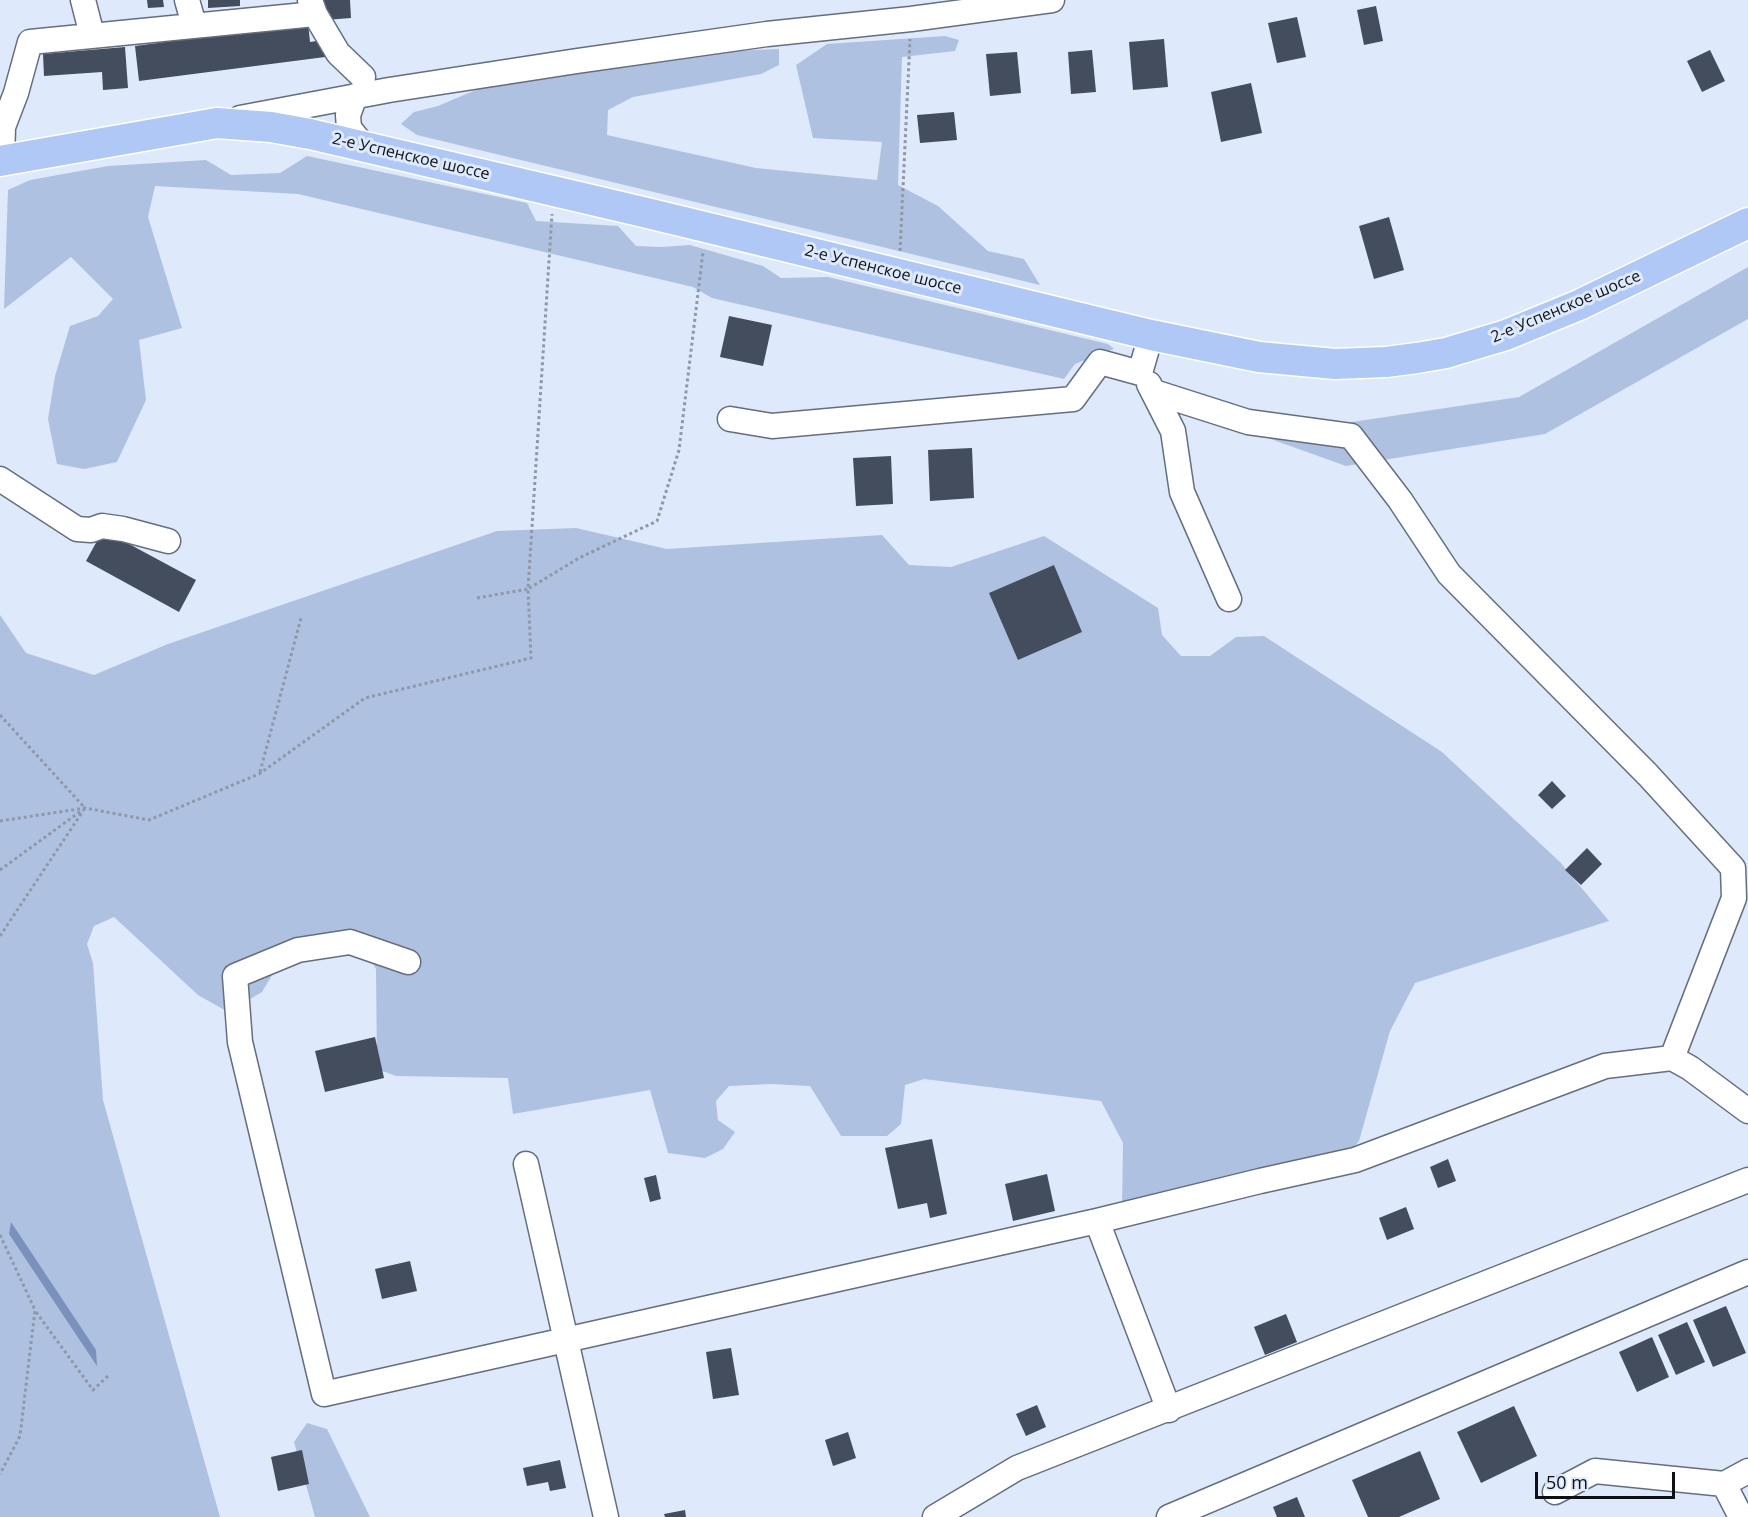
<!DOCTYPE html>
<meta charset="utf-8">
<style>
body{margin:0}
#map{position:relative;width:1748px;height:1517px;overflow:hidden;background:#dee9fc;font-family:"Open Sans",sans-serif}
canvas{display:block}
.scale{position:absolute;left:1535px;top:1472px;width:140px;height:27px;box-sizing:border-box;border:3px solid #0d1117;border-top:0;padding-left:8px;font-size:18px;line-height:21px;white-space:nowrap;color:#0d1117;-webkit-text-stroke:4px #dee9fc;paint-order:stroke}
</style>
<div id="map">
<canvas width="1748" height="1517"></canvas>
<div class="scale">50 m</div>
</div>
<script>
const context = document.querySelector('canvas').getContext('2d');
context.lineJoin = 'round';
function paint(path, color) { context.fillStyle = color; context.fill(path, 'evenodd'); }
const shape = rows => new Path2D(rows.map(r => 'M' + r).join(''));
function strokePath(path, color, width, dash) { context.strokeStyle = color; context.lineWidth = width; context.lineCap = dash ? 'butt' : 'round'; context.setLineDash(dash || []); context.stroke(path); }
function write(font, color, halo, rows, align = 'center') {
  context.font = font + ' "Open Sans",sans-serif'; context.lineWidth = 6; context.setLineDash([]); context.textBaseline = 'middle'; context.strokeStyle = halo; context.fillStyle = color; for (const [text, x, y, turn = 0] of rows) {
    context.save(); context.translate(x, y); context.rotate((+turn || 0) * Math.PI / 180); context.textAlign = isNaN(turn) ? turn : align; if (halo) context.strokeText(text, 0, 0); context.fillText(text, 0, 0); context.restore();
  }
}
paint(shape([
 [945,36,959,40,955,51,902,57,898,185,938,206,988,251,1024,259,1040,285,417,135,401,124,414,112,438,106,478,89,730,51,779,49,779,65,761,74,633,97,608,110,607,135,756,168,877,180,882,142,813,138,796,65,827,44],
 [307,156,527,203,536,221,618,226,636,246,661,247,690,245,763,266,781,278,828,277,1108,344,1114,349,1075,364,1064,379,712,298,693,287,298,194,155,186,148,217,182,328,139,340,146,400,117,462,84,469,57,464,48,419,55,376,70,326,98,316,113,299,71,257,4,309,8,190,30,180,108,166,206,160,231,175,280,173],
 [1748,267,1748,319,1545,434,1346,466,1162,400,1332,425,1519,397],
 [576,528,667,549,882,535,909,565,951,567,1044,536,1158,608,1162,635,1181,656,1210,656,1236,637,1264,636,1442,752,1560,862,1609,921,1415,983,1390,1031,1359,1141,1345,1157,1122,1207,1123,1143,1101,1101,924,1079,905,1085,901,1124,887,1136,841,1136,810,1086,771,1084,729,1086,716,1101,718,1120,735,1132,723,1149,705,1158,668,1153,650,1090,513,1114,508,1078,396,1076,377,1069,376,969,356,935,332,932,293,940,262,992,228,1012,198,995,114,917,94,926,87,944,93,963,103,1100,220,1517,0,1517,0,615,26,653,94,675,168,644,497,531],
 [307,1423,327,1429,370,1517,315,1517,294,1442]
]), '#afc1e1');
paint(shape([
 [11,1222,96,1350,97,1366,9,1234]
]), '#7991bb');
paint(shape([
 [147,0,163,0,164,7,148,8],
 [208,0,240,0,240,6,208,8],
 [324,0,350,0,351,18,325,20],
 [1376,6,1383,41,1364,45,1357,10],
 [1297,17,1306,57,1277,63,1268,23],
 [308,23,310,42,323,40,325,57,139,81,135,46],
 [1164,39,1168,87,1133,90,1129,42],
 [125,47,128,88,103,90,102,72,44,76,43,54],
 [1092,50,1096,92,1071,94,1068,52],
 [1710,50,1725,81,1702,92,1687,61],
 [1017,52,1021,93,990,96,986,54],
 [1251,83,1262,133,1221,142,1211,92],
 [954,112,957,140,920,143,917,115],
 [1389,217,1404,270,1374,279,1359,226],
 [729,316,772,325,763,366,720,357],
 [972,448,974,498,930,501,928,450],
 [891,456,893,504,856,506,853,458],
 [103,530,196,580,179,612,86,561],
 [1054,565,1082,632,1018,660,989,593],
 [1552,781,1566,796,1552,809,1538,795],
 [1587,848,1602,864,1581,885,1565,870],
 [375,1037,384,1078,325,1092,315,1051],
 [932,1139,947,1214,930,1218,927,1203,898,1209,885,1148],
 [1448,1159,1456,1181,1438,1188,1430,1167],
 [1047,1174,1055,1211,1013,1221,1005,1184],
 [656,1175,661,1199,650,1202,644,1178],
 [1406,1207,1414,1229,1387,1240,1379,1218],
 [410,1261,417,1291,382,1299,375,1269],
 [1726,1306,1746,1353,1713,1367,1693,1320],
 [1286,1314,1297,1342,1265,1355,1254,1327],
 [1687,1322,1705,1362,1676,1375,1658,1335],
 [1652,1337,1669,1377,1637,1392,1619,1352],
 [731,1348,739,1395,713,1399,706,1352],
 [1037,1405,1046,1427,1026,1436,1016,1414],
 [1514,1406,1537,1456,1481,1483,1457,1432],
 [848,1432,856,1458,833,1466,825,1440],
 [302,1450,309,1484,278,1491,271,1457],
 [1420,1451,1440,1499,1399,1517,1368,1517,1352,1480],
 [560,1460,566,1488,550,1491,548,1482,527,1486,523,1468],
 [1297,1497,1305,1517,1277,1517,1273,1507],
 [685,1510,686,1517,665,1517,664,1514]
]), '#444d5d');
const minor = shape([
 [83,0,92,35],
 [187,0,194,25],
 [310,0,315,14,338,53,363,77],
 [355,96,348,115,349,128,361,143,372,148],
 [240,118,389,90,577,61,767,34,911,19,1052,0],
 [2,160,3,127,16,93,30,42,315,14],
 [1149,384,1173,431,1182,492,1229,599],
 [1154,392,1248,422,1351,436,1400,500,1449,574,1648,775,1733,868,1734,898,1672,1058],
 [730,419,772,426,1073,399,1100,362,1140,373,1151,335],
 [0,479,77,529,91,530,102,526,123,529,168,541],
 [408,962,350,942,298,950,235,976,240,1042,324,1394,1097,1221,1260,1181,1355,1160,1605,1066,1672,1058,1690,1068,1748,1111],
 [526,1164,606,1517],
 [1097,1221,1169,1410],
 [1724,1484,1741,1517],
 [1555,1492,1595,1471,1724,1484,1748,1471],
 [935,1517,1017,1468,1748,1180],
 [1169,1517,1748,1272]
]);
const major = shape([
 [0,161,217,123,271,127,310,134,643,212,1151,335,1259,357,1335,364,1386,362,1417,358,1446,353,1506,335,1579,305,1748,223]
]);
strokePath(minor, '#646e7f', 27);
strokePath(major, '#fff', 33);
strokePath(shape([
 [900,251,910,39],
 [477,598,528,589,552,214],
 [0,715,85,808],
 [260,772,301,618],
 [0,821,85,808,149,820,259,774,365,698,531,658,528,589,579,558,657,521,679,450,703,252],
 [0,870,81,811],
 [0,936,85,808],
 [0,1235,35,1310,20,1436,0,1474],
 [36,1312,93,1390,108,1376]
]), '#8f98a6', 3, [3, 3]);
strokePath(minor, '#fff', 24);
strokePath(major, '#b0c8f5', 30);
write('16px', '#0d1117', '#dee9fc', [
 ["2-е Успенское шоссе",411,157,13],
 ["2-е Успенское шоссе",883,270,14],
 ["2-е Успенское шоссе",1566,307,-23]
]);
</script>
